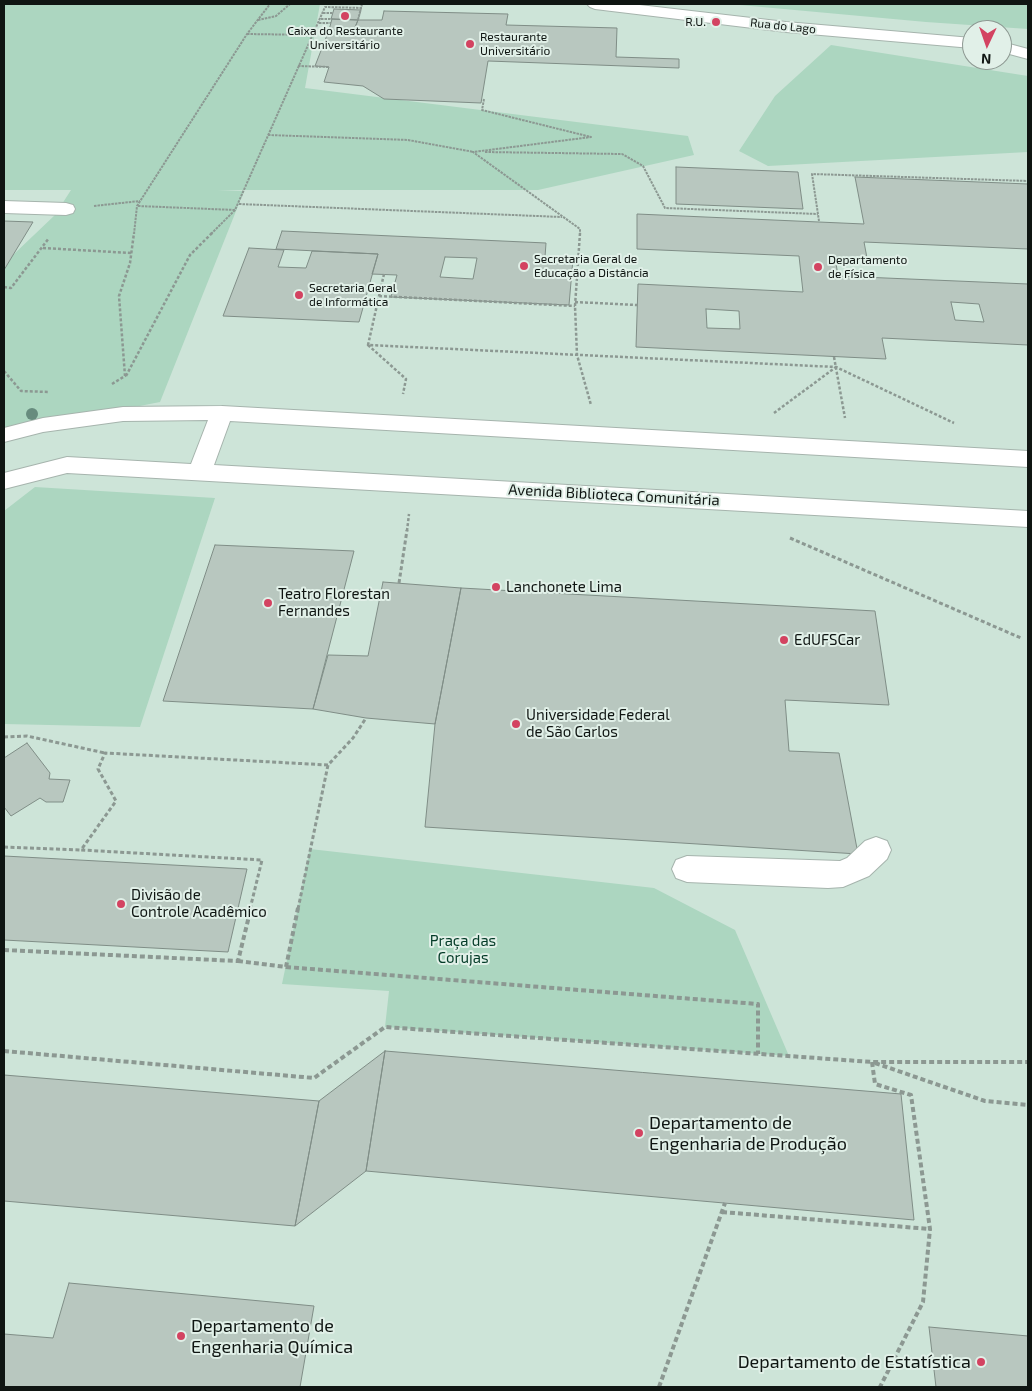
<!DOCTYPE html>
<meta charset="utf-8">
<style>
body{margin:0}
#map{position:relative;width:1032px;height:1391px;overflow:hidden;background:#e1f0e8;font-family:"Exo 2",sans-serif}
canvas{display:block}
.frame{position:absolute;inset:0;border:5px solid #0f1512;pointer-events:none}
.north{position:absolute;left:962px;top:20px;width:50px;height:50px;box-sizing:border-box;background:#e1f0e8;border:1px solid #8d9892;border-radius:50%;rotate:183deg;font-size:14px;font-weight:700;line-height:20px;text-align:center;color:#0f1512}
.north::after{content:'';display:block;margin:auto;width:18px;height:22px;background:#d34361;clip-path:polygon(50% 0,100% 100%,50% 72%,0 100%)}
</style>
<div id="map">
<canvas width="1032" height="1391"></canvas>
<div class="frame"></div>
<div class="north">N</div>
</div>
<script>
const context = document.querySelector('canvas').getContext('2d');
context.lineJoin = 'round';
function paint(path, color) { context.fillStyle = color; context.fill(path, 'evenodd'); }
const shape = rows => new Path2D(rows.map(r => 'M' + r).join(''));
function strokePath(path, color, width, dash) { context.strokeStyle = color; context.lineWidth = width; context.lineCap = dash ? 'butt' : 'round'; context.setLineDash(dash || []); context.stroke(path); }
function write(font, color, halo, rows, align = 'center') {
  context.font = font + ' "Exo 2",sans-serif'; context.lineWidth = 4; context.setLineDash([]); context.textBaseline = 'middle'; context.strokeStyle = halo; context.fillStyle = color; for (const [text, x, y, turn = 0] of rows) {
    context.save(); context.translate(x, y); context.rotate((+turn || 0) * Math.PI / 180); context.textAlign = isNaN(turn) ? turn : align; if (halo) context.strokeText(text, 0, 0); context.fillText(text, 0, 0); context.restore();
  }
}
paint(shape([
 [4,4,1028,4,1028,1387,4,1387],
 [972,30,1002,30,1002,60,972,60]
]), '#cde4d8');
paint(shape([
 [4,4,320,4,305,88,688,136,694,155,538,190,218,190,244,191,160,402,43,425,4,435,4,270,13,255,55,215,71,190,4,190],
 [729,4,1028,4,1028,29,926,22],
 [831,45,1028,76,1028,152,768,166,739,151,775,96],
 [35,487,215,498,140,727,4,724,4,511],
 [310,849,654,888,735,930,789,1056,385,1027,389,991,282,984]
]), '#acd6c0');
const building = shape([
 [334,9,361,10,358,20,331,19,334,9],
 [384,11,508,14,506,25,617,28,616,57,679,59,679,68,488,61,481,103,384,99,363,86,324,82,329,67,315,66,329,30,354,30,358,20,382,20,384,11],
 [332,19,358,20,354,30,329,30,332,19],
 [676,167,798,172,803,209,676,204,676,167],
 [855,177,1028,184,1028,249,864,242,867,258,835,257,838,276,1028,284,1028,345,882,338,886,359,636,347,638,284,803,292,799,256,637,249,637,214,864,224,855,177],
 [951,302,979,304,984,322,955,320,951,302],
 [706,309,739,311,740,329,707,328,706,309],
 [4,221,33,222,4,270,4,221],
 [282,231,546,243,545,257,573,259,569,305,391,297,397,275,372,274,378,254,276,249,282,231],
 [445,257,477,258,473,279,440,277,445,257],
 [249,248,284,250,278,267,306,268,312,251,378,254,359,322,223,316,249,248],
 [215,545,354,551,313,709,163,701,215,545],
 [383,582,461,588,435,724,366,718,313,709,328,655,368,656,383,582],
 [461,588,875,611,889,705,785,700,789,751,839,753,858,854,425,827,435,724,461,588],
 [27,743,50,773,49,779,70,780,63,802,46,802,40,798,11,816,4,807,4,758,27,743],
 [4,856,247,869,228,952,4,940,4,856],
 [385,1051,901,1094,914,1220,366,1171,385,1051],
 [385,1051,366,1171,295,1226,319,1101,385,1051],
 [4,1075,319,1101,295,1226,4,1201,4,1075],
 [69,1283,314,1306,300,1387,4,1387,4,1334,53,1338,69,1283],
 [929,1327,1028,1336,1028,1387,936,1387,929,1327]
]);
paint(building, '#b8c7bf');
strokePath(building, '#808e87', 1);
const minor = shape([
 [587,4,631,4,786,22,972,38,972,48,786,32,595,9,590,7,587,4],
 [1002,42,1028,49,1028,59,1002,52,1002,42],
 [4,201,66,203,73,205,75,209,73,213,66,215,4,213,4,201],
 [222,406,1028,451,1028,467,230,421,214,465,1028,511,1028,527,67,473,4,489,4,473,67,457,191,464,208,420,123,421,43,432,4,442,4,428,43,418,123,407,222,406],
 [876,837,887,841,891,850,887,859,869,876,843,887,828,888,687,882,676,878,672,869,676,860,687,856,840,861,847,858,865,841,876,837]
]);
strokePath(minor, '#a6b4ad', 2);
strokePath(shape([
 [323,13,333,13],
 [321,19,332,19],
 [258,20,276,16,290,4],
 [358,20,362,4],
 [319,23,331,23],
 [247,34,313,35],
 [298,66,329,67],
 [484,99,482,110,591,137,473,152,580,229,580,234],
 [268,135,408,140,474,152],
 [485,152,622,154,643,166,665,208,818,214],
 [239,204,562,217],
 [94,206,140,201],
 [138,206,235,210],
 [819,221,812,174,1028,181],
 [134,234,137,206,247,34,270,4],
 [211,234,235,210,325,7,362,8]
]), '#8c9892', 2, [2.5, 1]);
strokePath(shape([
 [580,233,575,306,577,355,591,405],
 [43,248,131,253],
 [384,274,368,345,836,367,954,423],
 [4,287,11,288,49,238],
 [379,296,575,306],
 [575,302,637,305],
 [368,345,406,379,403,394],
 [834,357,845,418],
 [4,371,21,391,49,392],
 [126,376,190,255,212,233],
 [112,384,125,376,119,296,130,263,134,233],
 [774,413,836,367],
 [407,531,409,514]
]), '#8c9892', 2.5, [3, 2]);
strokePath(shape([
 [790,538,1021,638],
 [399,583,407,530],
 [4,737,27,736,105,753],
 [4,847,81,850],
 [250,909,262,860,81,850,116,801,98,769,105,753,328,765,353,738,366,718],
 [298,909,328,765]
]), '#8c9892', 3, [4, 2.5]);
strokePath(shape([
 [4,950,238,961,251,908],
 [238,961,286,967,298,908],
 [286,967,758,1004,758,1054],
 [4,1051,314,1078,385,1027,872,1062,1028,1062],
 [872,1062,875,1084,911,1095,930,1229,923,1302,880,1387],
 [875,1063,985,1101,1028,1105],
 [722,1212,930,1229],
 [659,1387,725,1203]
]), '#8c9892', 4, [5, 3]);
paint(minor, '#fff');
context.fillStyle = '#678c7e';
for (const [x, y] of [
 [32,414]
]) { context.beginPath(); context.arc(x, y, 6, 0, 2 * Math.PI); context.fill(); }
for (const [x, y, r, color] of [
 [345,16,5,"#d34361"],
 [716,22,5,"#d34361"],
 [470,44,5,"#d34361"],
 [524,266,5,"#d34361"],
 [818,267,5,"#d34361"],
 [299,295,5,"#d34361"],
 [496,587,5,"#d34361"],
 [268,603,5,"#d34361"],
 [784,640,5,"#d34361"],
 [516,724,5,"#d34361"],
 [121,904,5,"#d34361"],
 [639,1133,5,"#d34361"],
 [181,1336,5,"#d34361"],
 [981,1362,5,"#d34361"]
]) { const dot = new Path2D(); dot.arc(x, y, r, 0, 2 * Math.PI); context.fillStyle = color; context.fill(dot); strokePath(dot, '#e1f0e8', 2); }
write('12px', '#0f1512', '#e1f0e8', [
 ["R.U.",706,22,"right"],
 ["Caixa do Restaurante",345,31,"center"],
 ["Universitário",345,45,"center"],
 ["Restaurante",480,37],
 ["Universitário",480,51],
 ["Secretaria Geral de",534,259],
 ["Educação a Distância",534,273],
 ["Departamento",828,260],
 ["de Física",828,274],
 ["Secretaria Geral",309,288],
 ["de Informática",309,302]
], 'left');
write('12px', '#0f1512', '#e1f0e8', [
 ["Rua do Lago",783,26,6]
]);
write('15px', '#0f1512', '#e1f0e8', [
 ["Avenida Biblioteca Comunitária",614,495,3]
]);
write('15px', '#0f1512', '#e1f0e8', [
 ["Lanchonete Lima",506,587],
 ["Teatro Florestan",278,594],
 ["Fernandes",278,611],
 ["EdUFSCar",794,640],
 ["Universidade Federal",526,715],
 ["de São Carlos",526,732],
 ["Divisão de",131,895],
 ["Controle Acadêmico",131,912]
], 'left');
write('15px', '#033b27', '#e1f0e8', [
 ["Praça das",463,941],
 ["Corujas",463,958]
]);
write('18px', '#0f1512', '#e1f0e8', [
 ["Departamento de",649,1123],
 ["Engenharia de Produção",649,1144],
 ["Departamento de",191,1326],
 ["Engenharia Química",191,1347],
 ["Departamento de Estatística",971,1362,"right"]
], 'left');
</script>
